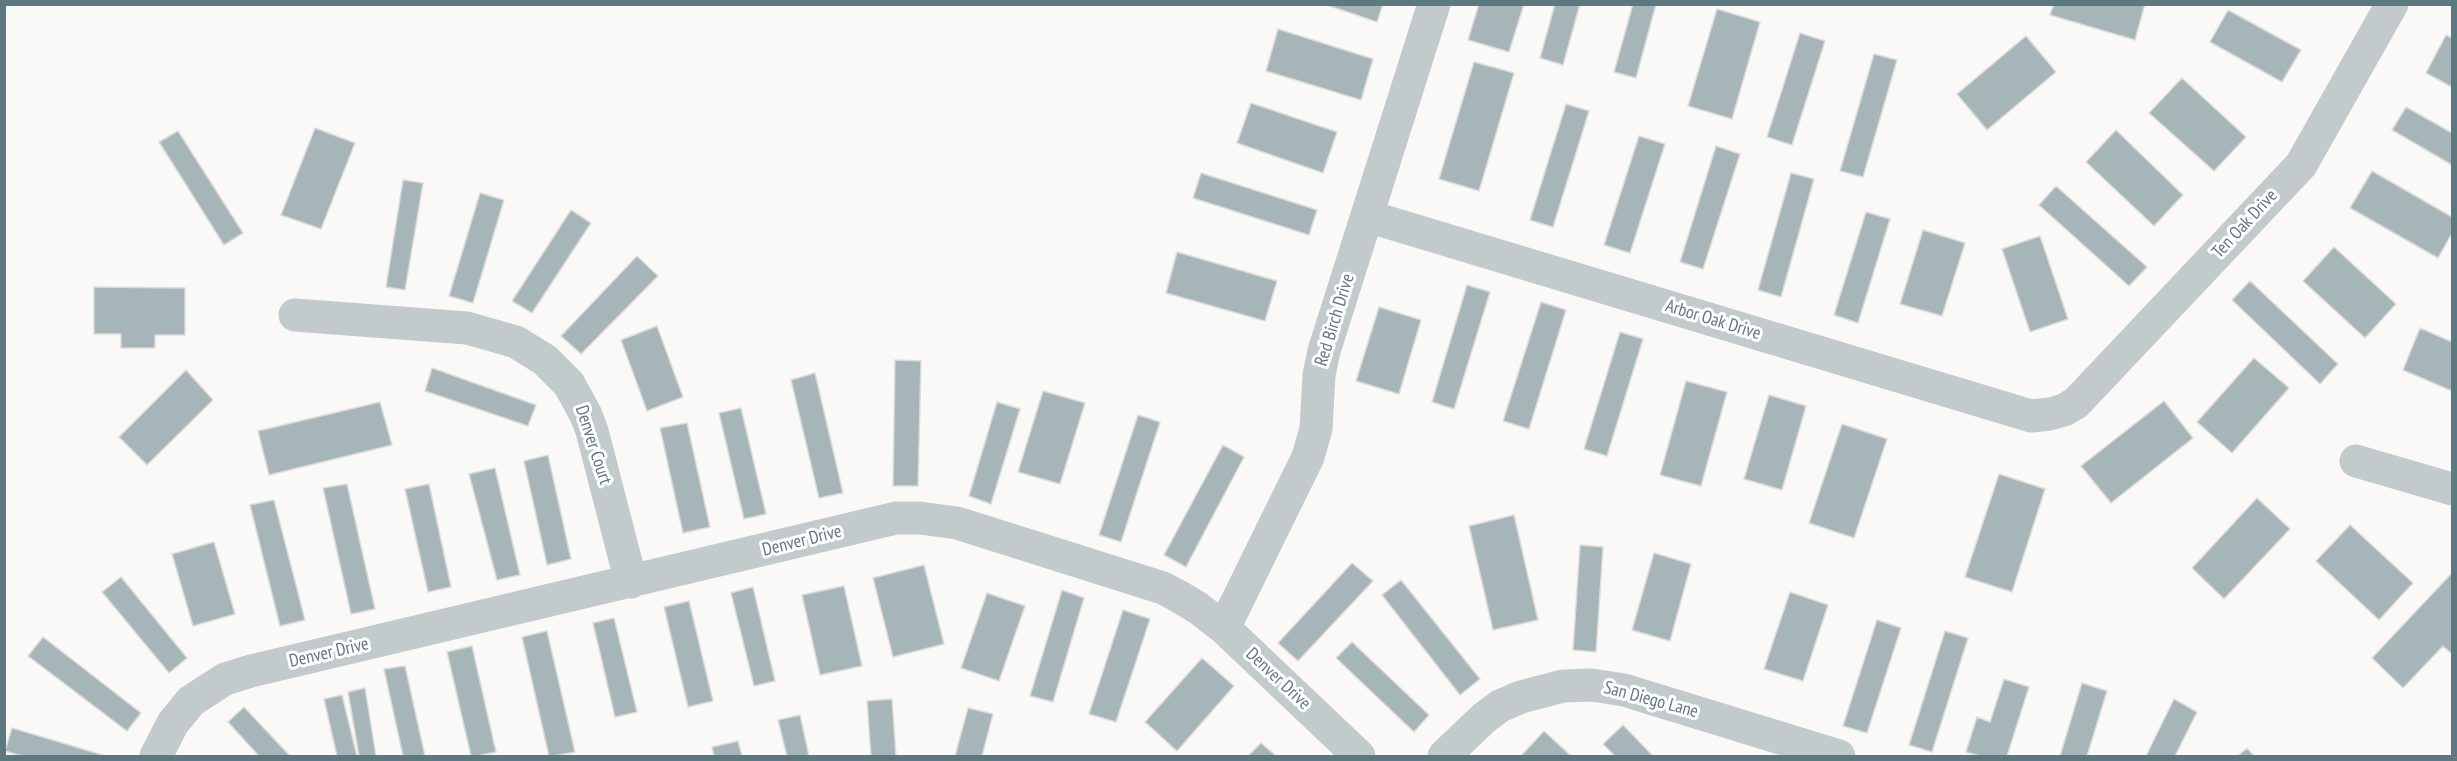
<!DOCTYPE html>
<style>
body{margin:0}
#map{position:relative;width:2457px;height:761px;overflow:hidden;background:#faf9f7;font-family:"PT Sans Narrow",sans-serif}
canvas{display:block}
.frame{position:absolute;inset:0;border:6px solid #5e787f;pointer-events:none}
</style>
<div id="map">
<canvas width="2457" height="761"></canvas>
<div class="frame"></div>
</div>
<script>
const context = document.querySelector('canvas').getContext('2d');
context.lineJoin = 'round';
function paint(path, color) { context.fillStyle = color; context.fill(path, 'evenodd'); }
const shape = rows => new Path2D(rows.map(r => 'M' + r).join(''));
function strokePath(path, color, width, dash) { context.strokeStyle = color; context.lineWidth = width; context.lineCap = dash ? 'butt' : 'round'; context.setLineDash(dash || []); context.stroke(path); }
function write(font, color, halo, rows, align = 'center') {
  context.font = font + ' "PT Sans Narrow",sans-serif'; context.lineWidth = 6; context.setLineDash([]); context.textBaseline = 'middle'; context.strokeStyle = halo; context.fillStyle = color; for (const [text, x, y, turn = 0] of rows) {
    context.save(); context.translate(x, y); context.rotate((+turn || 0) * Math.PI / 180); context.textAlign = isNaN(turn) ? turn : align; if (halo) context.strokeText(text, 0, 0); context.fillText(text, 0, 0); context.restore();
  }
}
const building = shape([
 [1324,4,1383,4,1377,22,1324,4],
 [1479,4,1524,4,1509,52,1468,40,1479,4],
 [1555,4,1580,4,1563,65,1540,58,1555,4],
 [1633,4,1656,4,1636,78,1614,72,1633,4],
 [2054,4,2145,4,2135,40,2050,15,2054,4],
 [1717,9,1760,22,1732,119,1688,106,1717,9],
 [2228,10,2301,50,2282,82,2210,42,2228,10],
 [1278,29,1373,59,1361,100,1266,71,1278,29],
 [1800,33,1825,41,1792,145,1767,137,1800,33],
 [2446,35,2452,38,2452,87,2426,73,2446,35],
 [2026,36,2056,72,1987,130,1957,94,2026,36],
 [1874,54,1897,60,1863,177,1840,171,1874,54],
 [1474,62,1514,73,1479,191,1439,179,1474,62],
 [2182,78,2246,137,2214,171,2149,113,2182,78],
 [1251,103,1337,132,1323,173,1237,143,1251,103],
 [1566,104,1589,111,1553,227,1530,220,1566,104],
 [2406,107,2452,133,2452,165,2392,130,2406,107],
 [315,128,355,143,321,229,281,215,315,128],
 [2116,130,2183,195,2154,226,2086,162,2116,130],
 [178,131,243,233,224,245,159,142,178,131],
 [1639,136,1665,144,1630,253,1604,245,1639,136],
 [1716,146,1740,154,1703,269,1680,262,1716,146],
 [2372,171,2452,217,2452,233,2438,258,2350,208,2372,171],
 [1201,173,1317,210,1309,235,1193,198,1201,173],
 [1791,173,1814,179,1781,297,1758,290,1791,173],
 [403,180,423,183,405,290,386,287,403,180],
 [2056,186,2147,267,2129,286,2039,205,2056,186],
 [480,193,504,200,473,303,449,296,480,193],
 [571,210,591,223,532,313,512,301,571,210],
 [1866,212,1890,219,1858,323,1834,315,1866,212],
 [1923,230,1965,243,1942,316,1900,304,1923,230],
 [2040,236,2068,319,2030,332,2002,249,2040,236],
 [2334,247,2396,304,2365,338,2303,281,2334,247],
 [1177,252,1277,281,1265,321,1166,293,1177,252],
 [637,256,658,276,581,354,561,336,637,256],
 [2250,281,2338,364,2320,384,2232,300,2250,281],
 [1467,285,1490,292,1454,409,1432,402,1467,285],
 [94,287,185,288,185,335,155,335,155,348,121,348,121,334,94,334,94,287],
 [1541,302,1566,310,1529,429,1503,421,1541,302],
 [1379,307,1421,320,1399,394,1356,381,1379,307],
 [657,326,683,397,647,411,621,340,657,326],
 [2420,328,2452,342,2452,391,2403,370,2420,328],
 [1620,332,1643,339,1607,456,1584,449,1620,332],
 [2254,358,2289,388,2232,453,2197,422,2254,358],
 [895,360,921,361,918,486,893,486,895,360],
 [432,368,536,405,528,426,425,391,432,368],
 [186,370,213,400,147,465,119,437,186,370],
 [815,373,843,493,819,498,791,380,815,373],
 [1686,381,1727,392,1701,486,1660,475,1686,381],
 [1043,391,1085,403,1060,484,1018,472,1043,391],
 [1769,395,1806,406,1782,490,1744,479,1769,395],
 [2164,401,2193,438,2111,503,2081,466,2164,401],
 [380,402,392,445,269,475,258,431,380,402],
 [997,402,1020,409,991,504,969,496,997,402],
 [741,408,766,514,744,519,719,413,741,408],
 [1138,415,1160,422,1121,542,1099,535,1138,415],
 [687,423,710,527,683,533,660,428,687,423],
 [1842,424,1887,439,1854,538,1809,523,1842,424],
 [1223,445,1244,457,1186,567,1164,555,1223,445],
 [548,455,571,559,547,565,524,461,548,455],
 [495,468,520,575,497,580,469,474,495,468],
 [1999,474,2045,489,2012,592,1965,577,1999,474],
 [347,484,375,609,351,614,323,488,347,484],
 [429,484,451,587,428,592,405,489,429,484],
 [2257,498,2290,529,2224,599,2192,568,2257,498],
 [274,500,305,620,280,626,250,505,274,500],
 [1514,515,1538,620,1493,630,1469,526,1514,515],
 [2350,525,2413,583,2379,620,2316,561,2350,525],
 [214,542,235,614,193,626,172,554,214,542],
 [1580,545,1603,547,1596,652,1573,650,1580,545],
 [1654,553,1691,564,1670,641,1632,630,1654,553],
 [1352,563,1373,581,1298,661,1278,643,1352,563],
 [924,565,944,644,893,657,873,578,924,565],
 [2452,573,2452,654,2443,646,2403,688,2372,658,2452,573],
 [121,577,187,658,169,673,102,592,121,577],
 [1401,580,1480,679,1460,695,1382,595,1401,580],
 [844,586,862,666,820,675,802,595,844,586],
 [753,587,775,681,754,686,731,593,753,587],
 [1062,590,1084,598,1053,702,1030,696,1062,590],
 [1790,592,1828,605,1803,681,1764,669,1790,592],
 [987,593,1025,606,999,681,961,668,987,593],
 [689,601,713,701,688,707,664,607,689,601],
 [1123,610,1150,619,1116,722,1089,714,1123,610],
 [614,618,637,712,615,717,593,623,614,618],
 [1877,620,1901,628,1867,733,1843,726,1877,620],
 [547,631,575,752,554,756,549,756,522,637,547,631],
 [1945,631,1968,638,1932,752,1909,745,1945,631],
 [43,637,141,713,127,731,28,656,43,637],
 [1352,642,1429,715,1414,732,1336,658,1352,642],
 [472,646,496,752,476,756,471,756,447,652,472,646],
 [1202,658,1234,686,1177,751,1145,722,1202,658],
 [405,666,425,756,403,756,384,669,405,666],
 [2004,679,2029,687,2007,756,1980,756,1966,752,1977,717,1990,722,2004,679],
 [2082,683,2107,691,2087,756,2060,756,2082,683],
 [365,688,376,756,359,756,348,692,365,688],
 [342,695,357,756,337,756,324,699,342,695],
 [892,699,896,756,871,756,867,701,892,699],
 [2174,699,2197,712,2175,756,2146,756,2174,699],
 [244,707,290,756,259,756,228,722,244,707],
 [968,708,993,714,982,756,955,756,968,708],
 [800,715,809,756,787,756,778,720,800,715],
 [1623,725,1653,756,1615,756,1603,744,1623,725],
 [12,728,106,756,22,756,5,751,12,728],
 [1544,731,1571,756,1521,756,1544,731],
 [738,741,742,756,714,756,712,747,738,741],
 [1261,743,1276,756,1248,756,1261,743],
 [2247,748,2254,756,2238,756,2247,748]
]);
paint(building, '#a6b6b8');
strokePath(building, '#dcdbd9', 1.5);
strokePath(shape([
 [1367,216,2031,416,2050,414,2064,410,2076,403,2301,165,2392,4],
 [295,315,467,328,516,342,545,360,569,384,586,415,592,431,631,582],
 [2356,461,2452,489],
 [1224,628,1308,457,1316,429,1319,375,1324,351,1434,4],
 [156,756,173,723,191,701,225,679,251,671,896,518,919,518,957,523,1163,588,1178,596,1198,608,1224,628,1359,756],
 [1444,756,1484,718,1500,706,1521,697,1563,686,1592,685,1624,690,1839,756]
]), '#c2cacc', 33);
write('18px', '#5e787f', '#fff', [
 ["Ten Oak Drive",2245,224,-47],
 ["Red Birch Drive",1335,320,-73],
 ["Arbor Oak Drive",1713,320,17],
 ["Denver Court",593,445,72],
 ["Denver Drive",802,541,-14],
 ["Denver Drive",329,653,-13],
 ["Denver Drive",1278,679,43],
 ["San Diego Lane",1651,700,15]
]);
</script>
